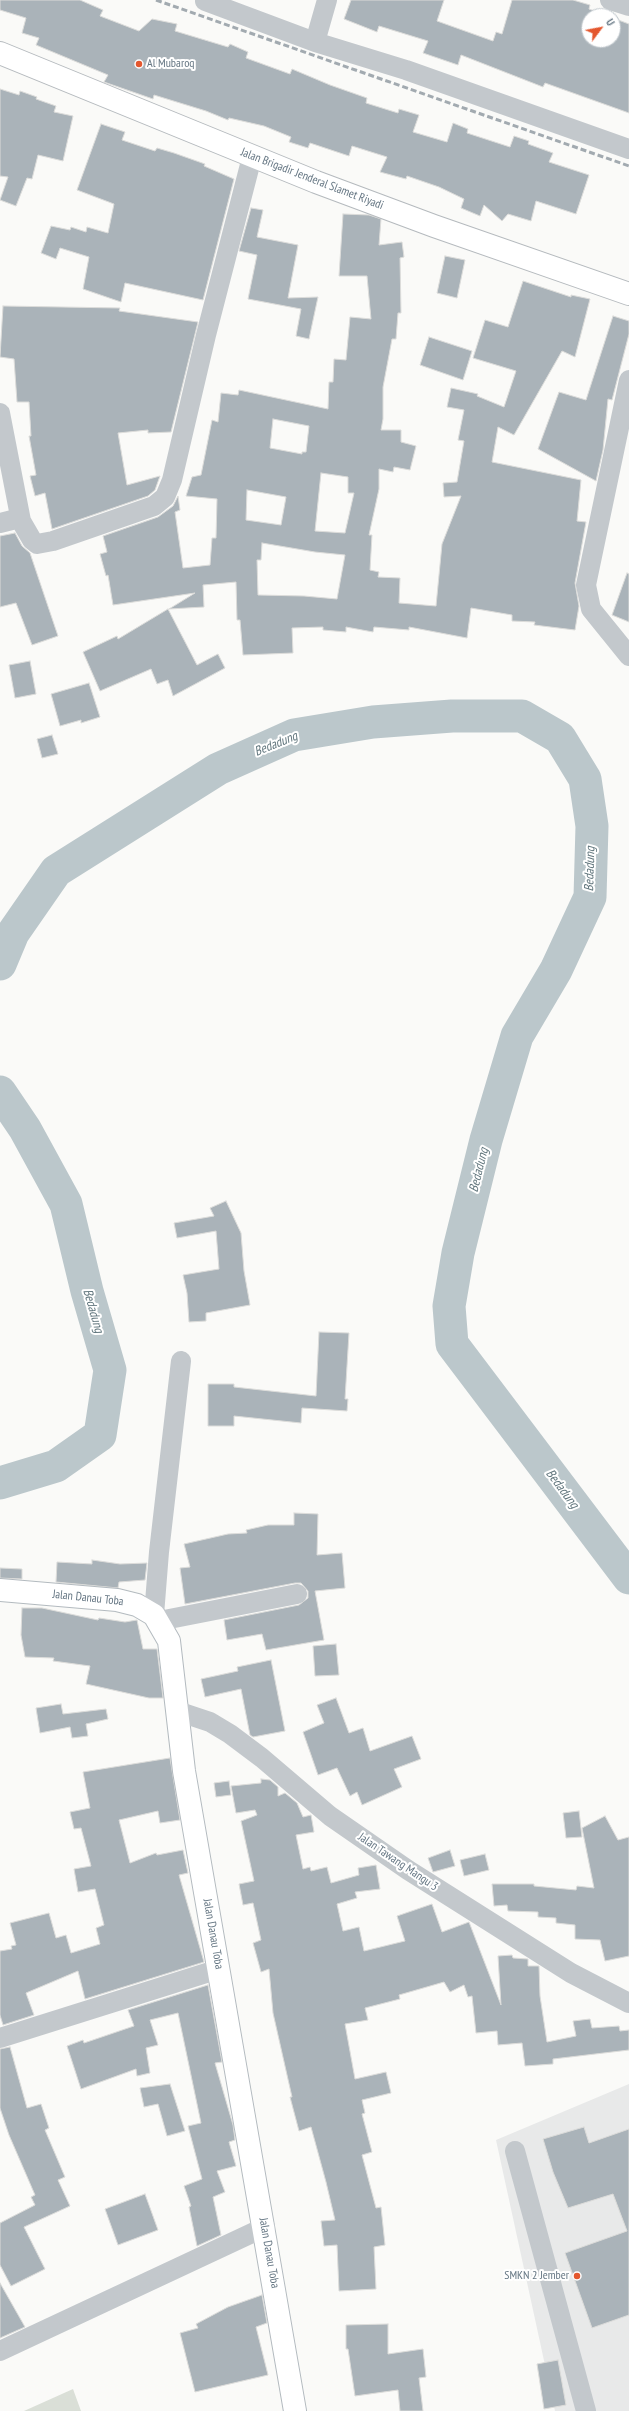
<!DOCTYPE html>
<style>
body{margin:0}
#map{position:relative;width:629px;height:2411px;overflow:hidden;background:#fafaf8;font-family:"PT Sans Narrow",sans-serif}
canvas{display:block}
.north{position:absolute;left:581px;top:8px;width:40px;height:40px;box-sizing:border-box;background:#fff;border:1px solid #c1c8cd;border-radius:50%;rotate:58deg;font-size:11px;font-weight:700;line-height:16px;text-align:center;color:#657683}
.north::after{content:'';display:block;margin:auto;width:14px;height:18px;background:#e4572e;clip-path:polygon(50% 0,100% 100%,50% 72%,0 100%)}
</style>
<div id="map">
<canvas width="629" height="2411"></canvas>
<div class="north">U</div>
</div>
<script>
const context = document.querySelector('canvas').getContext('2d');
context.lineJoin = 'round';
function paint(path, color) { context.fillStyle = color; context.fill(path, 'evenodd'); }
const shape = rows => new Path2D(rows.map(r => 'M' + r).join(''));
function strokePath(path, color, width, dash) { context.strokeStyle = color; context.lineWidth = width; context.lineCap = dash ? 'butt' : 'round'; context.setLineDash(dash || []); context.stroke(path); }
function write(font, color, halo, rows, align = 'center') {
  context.font = font + ' "PT Sans Narrow",sans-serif'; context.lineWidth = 4; context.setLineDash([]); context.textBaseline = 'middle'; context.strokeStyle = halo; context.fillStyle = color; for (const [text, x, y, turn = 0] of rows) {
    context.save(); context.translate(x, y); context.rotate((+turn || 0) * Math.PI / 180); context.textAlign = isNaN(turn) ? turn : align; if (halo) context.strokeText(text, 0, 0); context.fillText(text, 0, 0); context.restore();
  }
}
paint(shape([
 [629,2084,629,2411,555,2411,496,2140]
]), '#e8e9e9');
paint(shape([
 [73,2389,81,2411,24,2411]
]), '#dadfd7');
strokePath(shape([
 [0,964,13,933,56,871,218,769,294,735,373,722,452,716,522,716,560,738,585,779,592,826,590,897,556,970,517,1036,486,1140,458,1253,449,1306,452,1344,629,1578],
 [0,1092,25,1129,66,1204,87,1291,110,1370,100,1435,56,1466,0,1483]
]), '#bbc7cb', 33);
const building = shape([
 [0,0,80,0,103,10,100,16,139,31,152,19,177,24,175,31,228,47,230,44,248,52,246,58,290,74,292,69,330,85,367,98,366,103,398,113,399,109,419,115,413,132,447,142,453,123,468,129,467,133,510,147,514,136,529,141,528,144,553,153,549,162,589,175,576,214,536,201,531,221,508,214,502,221,484,205,480,216,461,208,464,199,439,187,407,176,406,179,380,172,387,157,352,146,349,156,310,143,308,148,289,142,291,137,264,126,229,118,228,120,206,111,154,95,153,99,104,82,108,75,36,45,39,38,22,33,26,18,0,10,0,0],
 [351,0,444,0,437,21,493,41,496,32,502,34,512,0,573,0,590,5,589,9,608,16,589,16,589,40,613,40,613,18,629,24,629,113,545,83,543,87,461,55,458,65,423,53,428,41,379,26,377,32,344,19,351,0],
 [0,89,19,95,20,91,37,97,36,99,56,106,54,112,73,116,63,161,38,155,32,179,27,178,16,206,0,200,8,177,0,176,0,89],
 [101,124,125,132,122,140,155,151,157,148,174,153,205,164,204,166,234,179,203,300,125,283,121,302,83,289,89,257,60,248,56,259,41,253,51,226,70,230,71,227,86,232,87,227,108,233,114,204,77,190,101,124],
 [251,208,263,210,257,237,298,245,288,298,318,297,309,339,296,336,301,309,248,299,257,255,239,251,251,208],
 [343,214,369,215,381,219,379,245,402,242,404,257,400,258,401,313,398,313,396,339,392,339,383,387,383,419,381,430,401,430,401,442,416,446,410,470,394,467,393,472,379,469,379,489,369,535,372,535,370,570,379,572,378,577,400,578,399,603,436,606,442,544,461,496,444,497,443,483,457,482,464,441,458,440,464,410,447,407,451,388,478,394,477,396,504,407,516,371,473,358,485,320,508,327,523,281,571,297,571,295,590,299,575,357,562,351,514,435,498,427,492,462,581,480,577,521,586,522,575,583,579,606,575,630,534,625,535,622,512,621,512,615,471,608,467,638,409,627,409,630,374,627,373,632,346,627,346,632,323,630,323,627,292,628,293,653,243,655,240,620,237,620,236,582,203,585,204,607,169,609,195,593,113,605,108,575,106,576,100,554,107,552,103,536,158,517,173,506,178,496,180,510,175,512,183,568,210,565,212,538,216,538,217,499,186,496,192,477,201,475,212,420,218,422,221,393,238,395,239,390,328,409,329,382,333,382,334,359,346,360,350,317,371,319,367,276,339,276,343,214],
 [273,419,309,426,306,452,302,452,302,454,270,448,273,419],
 [321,473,348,477,348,493,354,493,345,533,315,531,321,473],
 [247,490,286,497,281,525,246,520,247,490],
 [262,543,315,552,345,555,337,599,304,596,258,595,257,560,261,560,262,543],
 [445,256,465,260,457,298,437,293,445,256],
 [3,306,120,308,119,311,198,322,171,432,148,433,148,430,118,433,127,485,160,476,155,490,148,496,52,529,45,493,35,496,30,476,36,475,29,436,31,436,29,402,17,402,14,359,0,357,3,306],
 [613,316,629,321,629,334,612,400,608,399,603,450,596,481,538,449,559,392,586,400,613,316],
 [429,337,472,351,463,380,420,365,429,337],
 [15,533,22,546,30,553,58,636,32,645,16,603,0,607,0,536,15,533],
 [627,573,629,574,629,622,612,615,627,573],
 [168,609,197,665,218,654,225,668,173,696,168,680,157,684,151,669,100,691,83,652,117,636,118,639,168,609],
 [30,661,36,694,15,698,9,665,30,661],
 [89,683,100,717,81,723,81,720,60,726,51,694,89,683],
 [52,735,58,754,42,758,37,739,52,735],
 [226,1201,241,1233,244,1271,250,1305,206,1313,206,1321,189,1322,187,1293,183,1275,219,1269,216,1231,177,1238,174,1223,214,1216,210,1208,226,1201],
 [319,1332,349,1333,345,1399,348,1399,347,1411,302,1408,301,1423,234,1416,234,1426,208,1426,208,1384,234,1384,234,1387,316,1396,319,1332],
 [294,1513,318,1514,317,1555,342,1553,345,1588,315,1591,324,1640,266,1650,262,1634,227,1640,224,1620,299,1605,308,1598,308,1591,301,1583,295,1583,185,1604,180,1568,190,1567,184,1544,228,1534,247,1533,246,1530,268,1525,294,1525,294,1513],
 [92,1560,120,1564,147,1563,145,1580,119,1582,118,1588,56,1582,57,1562,92,1564,92,1560],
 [0,1568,22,1569,22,1579,0,1578,0,1568],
 [22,1608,42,1608,98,1620,99,1618,125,1622,137,1620,143,1649,157,1649,163,1698,149,1698,86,1684,90,1666,53,1661,54,1658,25,1657,21,1635,22,1608],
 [336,1644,339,1675,315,1676,313,1646,336,1644],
 [271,1660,285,1731,253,1737,250,1735,241,1689,205,1697,201,1679,238,1671,237,1667,271,1660],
 [336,1698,349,1733,363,1728,370,1751,412,1736,421,1759,394,1769,402,1787,362,1805,357,1792,350,1796,337,1768,318,1775,303,1732,324,1723,317,1705,336,1698],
 [61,1704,63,1714,106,1709,108,1719,86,1724,88,1736,72,1738,70,1727,40,1733,36,1708,61,1704],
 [170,1758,180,1820,160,1823,158,1811,119,1820,130,1863,156,1853,157,1855,183,1850,188,1873,179,1875,204,1962,85,1999,78,1971,26,1993,34,2015,3,2025,0,2015,0,1951,12,1949,11,1946,16,1945,10,1923,49,1913,56,1938,66,1935,71,1953,100,1944,96,1928,104,1925,95,1889,78,1892,74,1869,91,1866,81,1828,74,1829,70,1812,90,1808,83,1772,170,1758],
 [261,1779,270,1780,278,1787,278,1796,285,1793,297,1803,303,1817,311,1815,314,1832,296,1835,303,1869,310,1867,311,1871,327,1867,331,1883,359,1875,358,1868,376,1865,380,1889,355,1892,357,1898,337,1904,343,1931,359,1927,364,1951,405,1941,397,1916,432,1904,442,1932,469,1922,501,2005,498,1956,512,1955,513,1958,528,1959,528,1966,539,1966,540,1996,547,2042,576,2036,573,2021,590,2019,592,2028,619,2026,620,2031,629,2030,629,2050,553,2059,553,2064,525,2066,522,2043,498,2045,497,2031,476,2033,472,1996,468,1997,464,1985,450,1992,444,1982,399,1995,400,1999,365,2008,368,2020,345,2024,355,2079,386,2072,391,2093,362,2100,365,2113,362,2114,372,2152,362,2155,376,2208,381,2207,385,2245,374,2247,376,2289,339,2291,337,2245,324,2246,321,2221,335,2220,326,2182,311,2127,299,2131,290,2097,292,2097,273,2013,269,1969,261,1972,253,1943,261,1940,253,1903,243,1905,239,1884,254,1881,241,1821,257,1815,255,1810,236,1813,231,1786,261,1783,261,1779],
 [229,1781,231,1795,216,1797,214,1783,229,1781],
 [579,1811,582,1837,566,1838,563,1813,579,1811],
 [605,1816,618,1840,629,1837,629,1956,605,1961,600,1940,575,1939,575,1925,556,1923,556,1918,538,1917,538,1912,508,1911,507,1905,494,1906,492,1884,534,1884,534,1886,576,1890,577,1886,594,1888,582,1828,605,1816],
 [450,1850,455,1866,433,1872,428,1858,450,1850],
 [485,1854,489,1870,464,1876,460,1860,485,1854],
 [208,1985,222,2062,215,2063,233,2125,235,2140,229,2142,236,2166,217,2171,225,2192,213,2197,221,2235,197,2246,189,2207,191,2206,184,2186,202,2179,188,2126,201,2123,178,2013,150,2020,158,2045,146,2048,150,2073,137,2076,136,2069,81,2089,67,2046,83,2040,84,2043,134,2026,128,2010,208,1985],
 [10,2047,27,2108,41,2104,49,2128,45,2130,65,2177,58,2180,70,2206,24,2227,45,2269,11,2286,0,2265,0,2223,35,2205,31,2197,35,2195,9,2135,0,2108,0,2049,10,2047],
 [170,2084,185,2131,167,2136,158,2104,144,2107,140,2088,170,2084],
 [584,2127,589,2143,629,2129,629,2315,592,2328,565,2253,627,2231,613,2194,568,2208,553,2172,543,2139,584,2127],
 [145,2194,158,2230,118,2245,105,2209,145,2194],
 [0,2283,25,2327,0,2338,0,2283],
 [262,2295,267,2323,256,2327,268,2375,195,2392,180,2333,198,2328,196,2324,228,2307,262,2295],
 [388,2324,388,2354,423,2349,426,2377,419,2378,423,2411,400,2411,398,2390,355,2396,348,2349,346,2349,346,2325,388,2324],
 [558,2360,566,2405,544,2409,537,2364,558,2360]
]);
paint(building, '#aab3b9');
strokePath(building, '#dcdcda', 1);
const secondary = shape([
 [0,1590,117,1600,137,1605,154,1615,169,1641,184,1771,295,2411]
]);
const primary = shape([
 [0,53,316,182,434,226,629,294]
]);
strokePath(secondary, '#b3babf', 24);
strokePath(primary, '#b5babe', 24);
strokePath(shape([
 [610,0,629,6],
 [205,1,315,42,406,70,629,149],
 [315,42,327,0],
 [629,380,586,585,591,609,629,656],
 [0,413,21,521,32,540,37,544,53,541,154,506,165,497,172,480,206,335,252,157],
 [0,523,16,519,21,521],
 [154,1615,159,1552,181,1361],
 [159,1621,297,1594],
 [177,1711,210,1722,230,1734,262,1758,330,1816,408,1870,571,1973,629,2003],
 [0,2038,219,1969],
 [515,2151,586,2411],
 [0,2351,265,2227]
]), '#c3c8cc', 20);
strokePath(secondary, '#fff', 22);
strokePath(primary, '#fff', 22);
strokePath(shape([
 [156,0,629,166]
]), '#a2aab0', 3, [6, 3]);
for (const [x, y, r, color] of [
 [139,64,4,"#e4572e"],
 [577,2276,4,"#e4572e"]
]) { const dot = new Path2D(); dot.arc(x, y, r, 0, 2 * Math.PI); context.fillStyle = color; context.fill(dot); strokePath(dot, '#fff', 1.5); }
write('12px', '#657683', '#fff', [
 ["Al Mubaroq",147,64],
 ["SMKN 2 Jember",569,2276,"right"]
], 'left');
write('12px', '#657683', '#fff', [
 ["Jalan Brigadir Jenderal Slamet Riyadi",312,179,21],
 ["Jalan Danau Toba",88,1598,6],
 ["Jalan Tawang Mangu 3",398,1862,34],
 ["Jalan Danau Toba",213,1934,80],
 ["Jalan Danau Toba",269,2253,80]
]);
write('italic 13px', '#60757c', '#fff', [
 ["Bedadung",276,744,-22],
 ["Bedadung",590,869,-88],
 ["Bedadung",479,1170,-76],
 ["Bedadung",93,1311,74],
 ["Bedadung",562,1489,53]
]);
</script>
